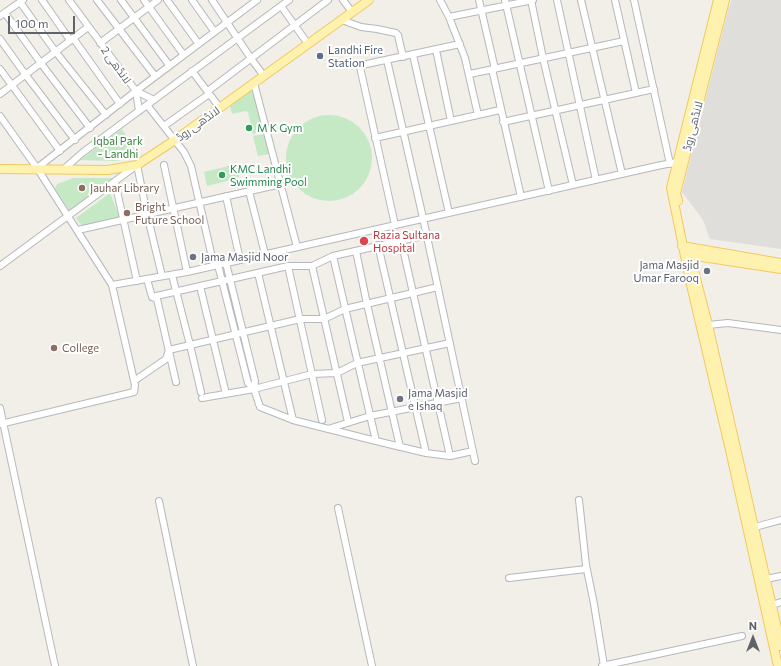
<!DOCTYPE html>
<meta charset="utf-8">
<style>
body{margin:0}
#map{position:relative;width:781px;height:666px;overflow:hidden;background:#f1efe8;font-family:Commissioner,sans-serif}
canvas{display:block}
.north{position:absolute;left:733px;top:618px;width:40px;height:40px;-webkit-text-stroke:3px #fff;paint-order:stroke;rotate:0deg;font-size:11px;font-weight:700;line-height:16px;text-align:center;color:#5f6368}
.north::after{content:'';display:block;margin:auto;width:14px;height:18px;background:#5f6368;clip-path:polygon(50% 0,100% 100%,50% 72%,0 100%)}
.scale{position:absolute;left:8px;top:16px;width:67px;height:18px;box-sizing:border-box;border:2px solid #5f6368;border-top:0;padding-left:5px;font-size:12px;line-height:14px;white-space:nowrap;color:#5f6368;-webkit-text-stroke:3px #fff;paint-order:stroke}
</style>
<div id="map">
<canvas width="781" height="666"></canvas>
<div class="north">N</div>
<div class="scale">100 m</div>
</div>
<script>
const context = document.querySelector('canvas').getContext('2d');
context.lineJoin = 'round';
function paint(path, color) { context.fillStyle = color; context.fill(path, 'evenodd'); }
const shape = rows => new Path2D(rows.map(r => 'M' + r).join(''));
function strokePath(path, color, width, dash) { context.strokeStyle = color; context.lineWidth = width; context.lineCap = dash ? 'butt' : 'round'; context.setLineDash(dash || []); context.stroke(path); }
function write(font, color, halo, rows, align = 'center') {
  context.font = font + ' Commissioner,Cairo,sans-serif'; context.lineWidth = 4; context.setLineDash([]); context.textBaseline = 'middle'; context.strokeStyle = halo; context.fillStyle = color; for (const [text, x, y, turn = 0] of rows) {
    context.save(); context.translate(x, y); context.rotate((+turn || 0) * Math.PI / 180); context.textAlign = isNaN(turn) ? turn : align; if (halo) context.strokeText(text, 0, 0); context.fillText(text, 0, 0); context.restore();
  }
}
paint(shape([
 [731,0,781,0,781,249,710,239,703,220,682,192,729,6,730,6]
]), '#e0deda');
paint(shape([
 [253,89,263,131,253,134,248,112,245,111,232,114,230,106],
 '286 158a43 43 0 1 1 86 0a43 43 0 1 1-86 0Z',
 [122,129,139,156,134,158,115,161,80,160],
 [265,134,269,154,258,156,253,136],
 [236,164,239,178,207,186,204,172],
 [74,178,114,178,70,211,55,189,57,184],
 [110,193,120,218,82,226,76,218]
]), '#c5e8c5');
const minor = shape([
 [42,0,70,40],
 [69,0,136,91,139,111],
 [97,0,155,76],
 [121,0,169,65],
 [144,0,183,54],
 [167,0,198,43],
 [192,0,214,31],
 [212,0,252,60,264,76],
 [343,0,352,12],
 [440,0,449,17,465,58,478,115],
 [479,0,495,69],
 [505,0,549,191],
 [531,0,543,58,573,185],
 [557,0,596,180],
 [581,0,622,174],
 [615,0,636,93],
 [634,0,670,164],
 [20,2,55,51,106,115],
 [281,6,308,44],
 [5,13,40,62,90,128],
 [0,16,23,0],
 [449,17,533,0],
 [342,20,361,27,377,29,396,33,398,35,403,57],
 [73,38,120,104],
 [0,39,25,74,75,140],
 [100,43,158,0],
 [436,50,451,121],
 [413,55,449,213],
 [387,60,423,218,475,461],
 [0,69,60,151],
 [492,69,521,197],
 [192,71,220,108],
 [470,74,624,41],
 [254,83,297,247],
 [136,91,154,100],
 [208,91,328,0],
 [0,94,88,27],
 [147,105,184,152,191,166,214,266],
 [0,116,37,168,112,285,135,385,134,392,0,424],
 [503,122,654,89],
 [164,126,209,94],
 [375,138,500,110],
 [164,165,187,272],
 [37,168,136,91,257,0],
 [64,169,82,153,289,0],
 [115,182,137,281],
 [249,191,265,254],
 [226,196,240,260],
 [395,225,360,67,362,65,460,44],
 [78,230,281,184],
 [401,240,450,456],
 [378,245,426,453],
 [356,251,367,304,400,447],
 [333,256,376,441],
 [226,263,255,381,254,389,260,407,293,420,376,441,426,453,450,456,473,451],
 [218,265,248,383,254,389],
 [0,266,137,165,147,214,162,276],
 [288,266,322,420],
 [312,266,348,422],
 [258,273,293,420],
 [172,275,190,345,201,392],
 [147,279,152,297,157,299,176,382],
 [112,285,187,272,657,166,677,162,681,163],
 [200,286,226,394],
 [152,297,288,266,312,266,333,256,427,235],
 [708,325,728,323,781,330],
 [134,381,166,359,169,350,300,319,324,319,345,309,438,287],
 [202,398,254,389,312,374,337,373,357,363,450,343],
 [0,408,55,666],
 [328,429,370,416,462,398],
 [579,500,586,565,594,604,604,666],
 [159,501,193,666],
 [338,508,372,666],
 [755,527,781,520],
 [509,578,586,569],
 [766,579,781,576],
 [772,605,781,602],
 [602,666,742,636]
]);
const major = shape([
 [718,0,671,188,691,285,730,450,778,666],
 [0,169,108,170,137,165,175,140,369,0],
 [678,201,676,193,725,0],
 [682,246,781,263],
 [685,253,702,257,781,269],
 [690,255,708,325,781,646]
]);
strokePath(minor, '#b5b8bc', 8);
strokePath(major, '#f2c960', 10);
strokePath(minor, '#fff', 6);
strokePath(major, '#fff2af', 8);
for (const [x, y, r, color] of [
 [320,56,4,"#5c6f8a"],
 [249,128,4,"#2e9e5b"],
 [222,175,4,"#2e9e5b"],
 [82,188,4,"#8d6e63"],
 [127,213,4,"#8d6e63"],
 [364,241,5,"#e0444e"],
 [193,257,4,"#6b7280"],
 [707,271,4,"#6b7280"],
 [54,348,4,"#8d6e63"],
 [400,399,4,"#6b7280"]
]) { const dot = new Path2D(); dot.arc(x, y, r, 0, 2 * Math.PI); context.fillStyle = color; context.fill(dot); strokePath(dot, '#fff', 1.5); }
write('11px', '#4e5e75', '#fff', [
 ["Landhi Fire",328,50],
 ["Station",328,63]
], 'left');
write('11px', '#5f6368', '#fff', [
 ["لانڈھی 2",116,65,54],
 ["لانڈھی روڈ",198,124,-36],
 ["لانڈھی روڈ",693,126,-76]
]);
write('11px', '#27864d', '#fff', [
 ["M K Gym",257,128],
 ["KMC Landhi",230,169],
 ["Swimming Pool",230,182]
], 'left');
write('11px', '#348238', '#fff', [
 ["Iqbal Park",118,141],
 ["- Landhi",118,154]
]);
write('11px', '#785e54', '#fff', [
 ["Jauhar Library",90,188],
 ["Bright",135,207],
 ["Future School",135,220],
 ["College",62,348]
], 'left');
write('11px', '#be3a42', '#fff', [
 ["Razia Sultana",373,235],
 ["Hospital",373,248]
], 'left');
write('11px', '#5b616d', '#fff', [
 ["Jama Masjid Noor",201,257],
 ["Jama Masjid",699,265,"right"],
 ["Umar Farooq",699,278,"right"],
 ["Jama Masjid",408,393],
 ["e Ishaq",408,406]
], 'left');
</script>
